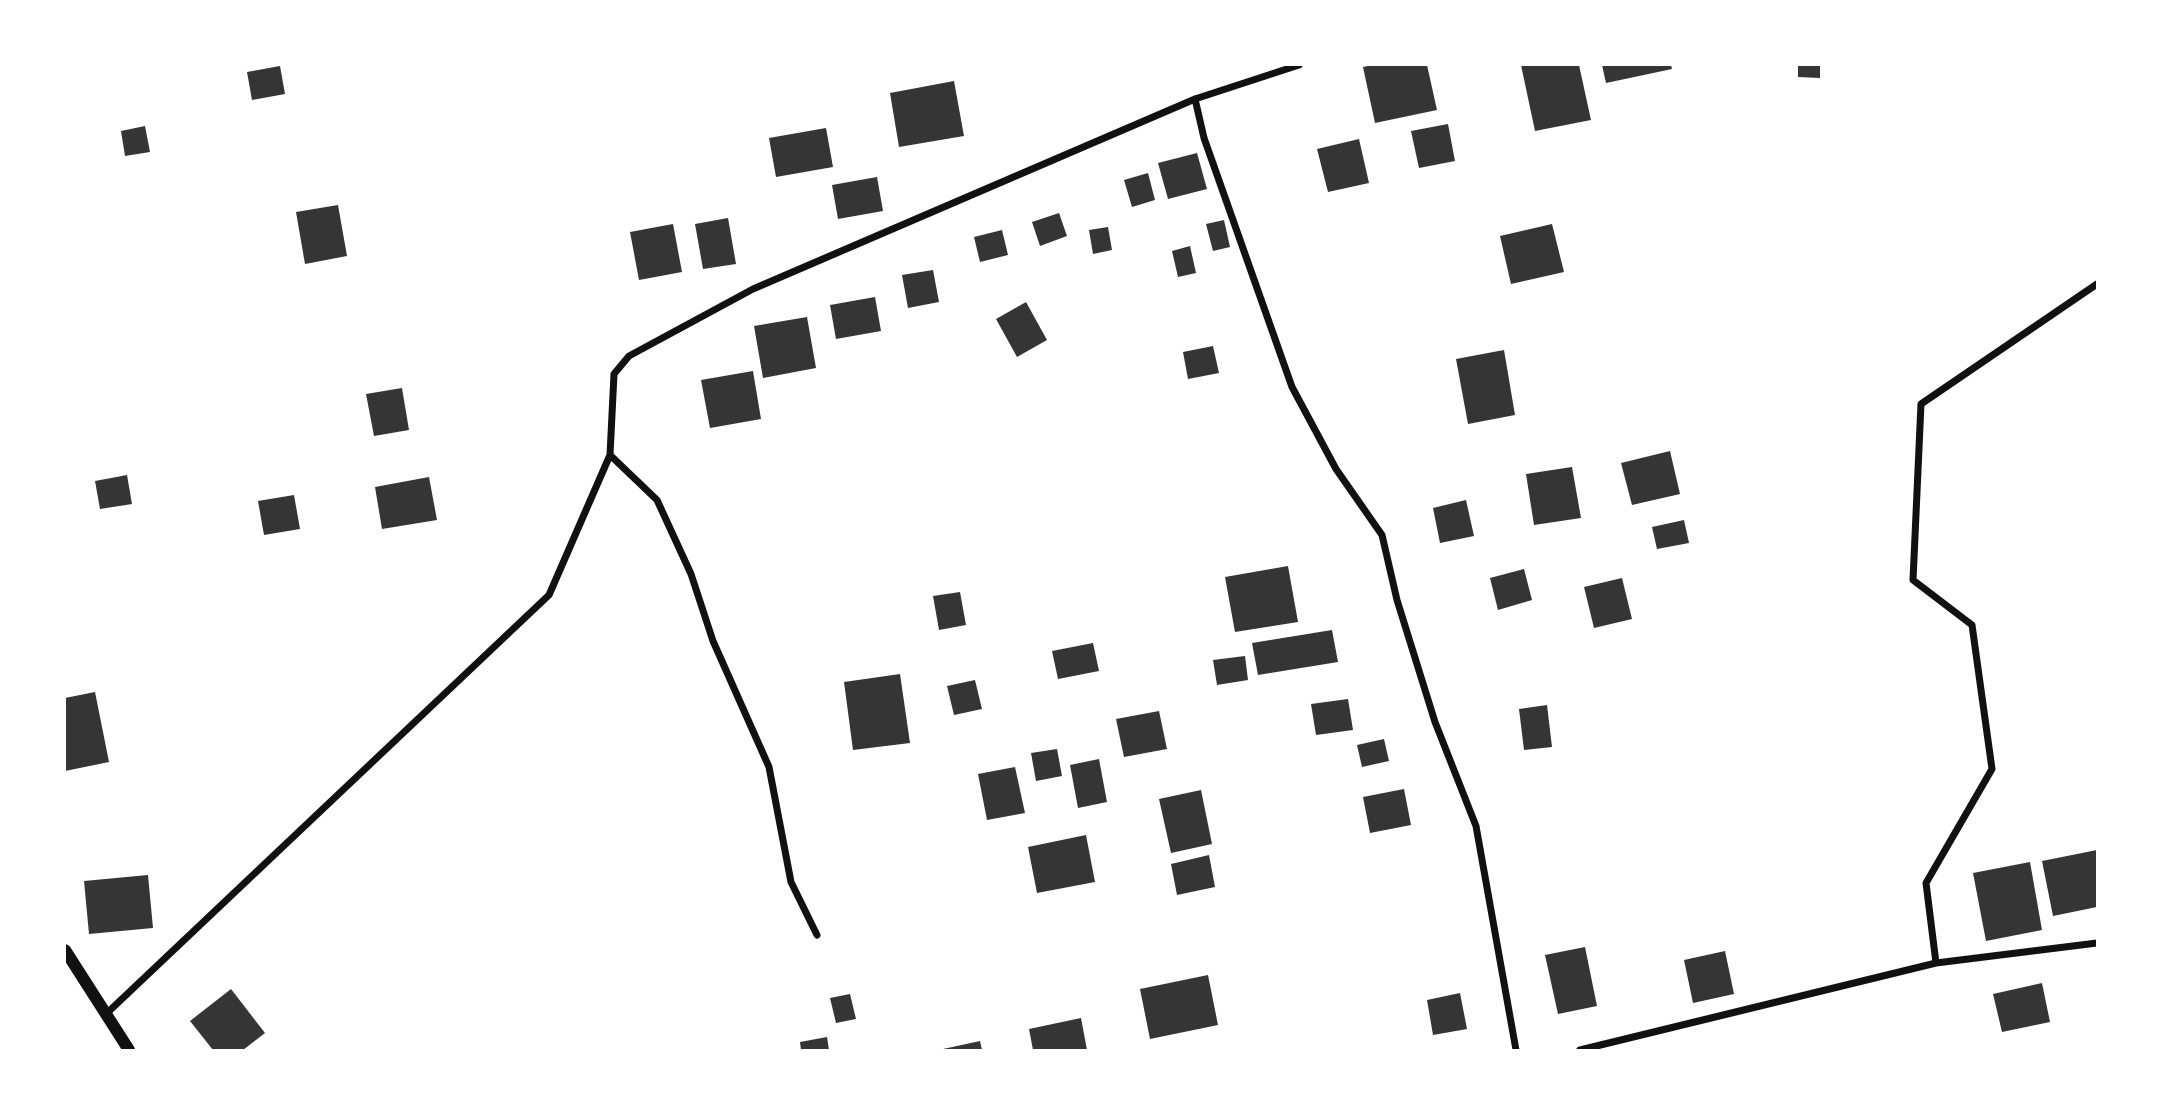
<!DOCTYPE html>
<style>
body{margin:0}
#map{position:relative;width:2162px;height:1115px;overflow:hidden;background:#fff;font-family:Montserrat,sans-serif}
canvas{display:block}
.frame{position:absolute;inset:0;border:66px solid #fff;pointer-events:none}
</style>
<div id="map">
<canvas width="2162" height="1115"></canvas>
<div class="frame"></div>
</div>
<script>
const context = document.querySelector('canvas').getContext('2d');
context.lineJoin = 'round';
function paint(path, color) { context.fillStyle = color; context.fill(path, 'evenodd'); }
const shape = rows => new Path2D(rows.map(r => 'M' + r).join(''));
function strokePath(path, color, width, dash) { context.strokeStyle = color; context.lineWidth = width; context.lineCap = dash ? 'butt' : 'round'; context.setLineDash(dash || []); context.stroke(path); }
paint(shape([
 [1373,65,1427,65,1437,110,1375,123,1363,67],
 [1521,65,1579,65,1591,120,1535,131],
 [1602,65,1671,65,1672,69,1606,83],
 [1798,65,1820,65,1820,78,1798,77],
 [280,66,285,94,252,100,247,72],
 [954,81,964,136,899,147,890,93],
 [1448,124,1455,161,1419,168,1411,131],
 [145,126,150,152,125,156,121,131],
 [826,128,833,167,776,177,769,138],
 [1359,139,1369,183,1328,192,1317,149],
 [1197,153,1207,189,1168,199,1158,163],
 [1148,173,1155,200,1132,207,1124,180],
 [877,177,883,211,838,219,832,185],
 [338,205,347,256,305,264,296,212],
 [1059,213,1067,236,1040,246,1032,222],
 [728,218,736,264,703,269,695,224],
 [1224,220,1230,247,1213,251,1206,224],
 [673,224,682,272,639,280,630,232],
 [1552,224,1564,272,1511,284,1500,236],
 [1108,227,1112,250,1093,254,1089,230],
 [1002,230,1008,255,980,262,974,237],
 [1190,246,1196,273,1178,277,1172,251],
 [933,270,939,302,908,308,902,275],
 [875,297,881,331,836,339,830,305],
 [1026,302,1047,340,1017,357,996,319],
 [807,317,816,368,763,378,754,326],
 [1213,346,1219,373,1188,379,1183,352],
 [1504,350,1515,415,1468,424,1456,359],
 [753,371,761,419,710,428,701,380],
 [402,388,409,430,374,436,366,394],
 [1670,451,1680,494,1632,505,1621,463],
 [1572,467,1581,518,1534,525,1526,474],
 [127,475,132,504,100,509,95,481],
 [429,477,437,520,382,529,375,487],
 [294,495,300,529,264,535,258,501],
 [1466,500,1474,536,1440,543,1433,508],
 [1684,520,1689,543,1657,549,1652,527],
 [1288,566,1298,622,1235,632,1225,577],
 [1524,569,1532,600,1498,610,1490,578],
 [1622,578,1632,619,1594,628,1584,587],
 [960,592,966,625,939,630,933,596],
 [1332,630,1338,662,1258,675,1252,643],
 [1093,643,1099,671,1058,679,1052,651],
 [1245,656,1248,680,1217,685,1213,660],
 [900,674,910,743,853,750,844,682],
 [975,680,982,709,954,715,947,686],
 [95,692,109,762,65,771,65,698],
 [1348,699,1353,730,1316,735,1311,704],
 [1547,705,1552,747,1524,750,1519,709],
 [1159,711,1167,749,1124,757,1116,719],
 [1384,739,1389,761,1362,767,1357,745],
 [1057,749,1062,776,1036,781,1031,753],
 [1099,759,1107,802,1078,808,1070,765],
 [1015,767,1025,813,987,820,978,774],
 [1404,789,1411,825,1370,833,1363,797],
 [1201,790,1212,844,1171,853,1159,799],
 [1086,835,1095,882,1037,893,1028,847],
 [2097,850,2097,907,2053,916,2042,861],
 [1209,855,1215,887,1177,895,1171,864],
 [2030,862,2042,930,1986,941,1973,873],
 [148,875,153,928,89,934,84,881],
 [1585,947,1597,1006,1558,1014,1545,955],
 [1725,951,1734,994,1693,1003,1684,960],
 [1208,975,1218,1025,1150,1039,1140,989],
 [2042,983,2050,1022,2002,1032,1993,994],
 [231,989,265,1033,243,1050,213,1050,190,1021],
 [1460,993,1467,1029,1433,1035,1427,1000],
 [850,994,856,1019,836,1023,830,998],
 [1081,1018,1087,1050,1033,1050,1029,1029],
 [827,1037,829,1050,801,1050,800,1042],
 [980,1041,982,1050,943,1050,943,1049]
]), '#353535');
strokePath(shape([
 [1299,65,1195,99,1204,138,1292,387,1336,469,1382,535,1397,600,1435,722,1476,826,1516,1050],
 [2097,284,1921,404,1913,580,1972,625,1992,769,1926,883,1936,963,2097,943],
 [610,455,657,500,691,574,713,641,769,767,791,882,817,935],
 [106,1014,549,595,610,455,614,374,629,356,753,289,1195,99],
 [1580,1050,1936,963]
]), '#111', 7);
strokePath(shape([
 [65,950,129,1050]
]), '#111', 12);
</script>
